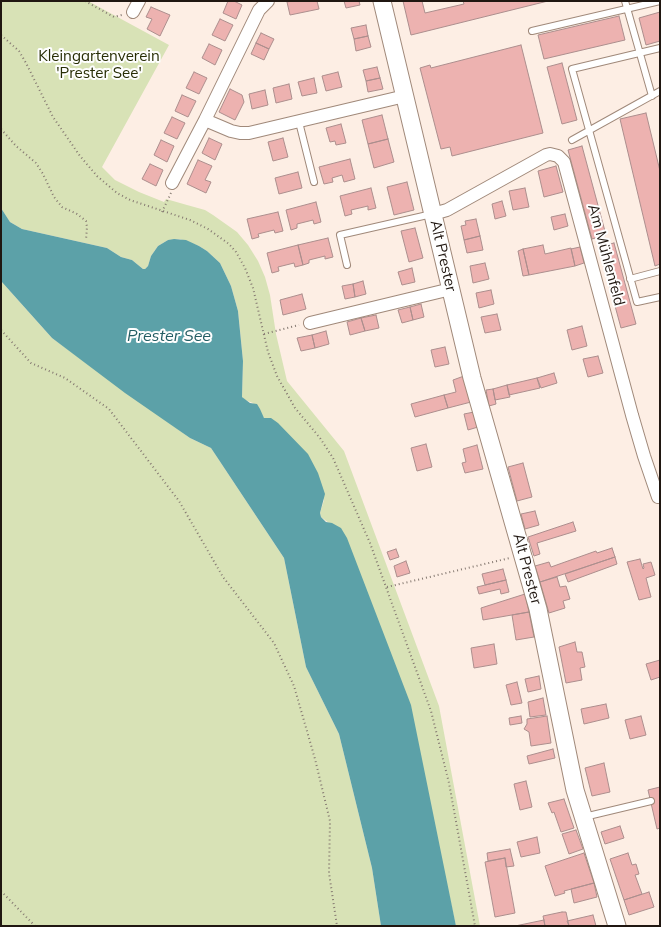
<!DOCTYPE html>
<meta charset="utf-8">
<style>
body{margin:0}
#map{position:relative;width:661px;height:927px;overflow:hidden;background:#fdeee4;font-family:Mulish,sans-serif}
canvas{display:block}
.frame{position:absolute;inset:0;border:2px solid #201711;pointer-events:none}
</style>
<div id="map">
<canvas width="661" height="927"></canvas>
<div class="frame"></div>
</div>
<script>
const context = document.querySelector('canvas').getContext('2d');
context.lineJoin = 'round';
function paint(path, color) { context.fillStyle = color; context.fill(path, 'evenodd'); }
const shape = rows => new Path2D(rows.map(r => 'M' + r).join(''));
function strokePath(path, color, width, dash) { context.strokeStyle = color; context.lineWidth = width; context.lineCap = dash ? 'butt' : 'round'; context.setLineDash(dash || []); context.stroke(path); }
function write(font, color, halo, rows, align = 'center') {
  context.font = font + ' Mulish,sans-serif'; context.lineWidth = 4; context.setLineDash([]); context.textBaseline = 'middle'; context.strokeStyle = halo; context.fillStyle = color; for (const [text, x, y, turn = 0] of rows) {
    context.save(); context.translate(x, y); context.rotate((+turn || 0) * Math.PI / 180); context.textAlign = isNaN(turn) ? turn : align; if (halo) context.strokeText(text, 0, 0); context.fillText(text, 0, 0); context.restore();
  }
}
paint(shape([
 [1,1,88,1,169,45,102,167,115,180,139,192,164,202,166,199,187,205,205,210,213,215,237,232,248,245,258,261,265,277,270,295,276,334,287,381,344,451,439,706,480,926,456,926,448,890,329,523,321,517,320,513,324,500,268,419,264,418,253,403,245,400,242,397,243,361,238,311,231,286,220,263,207,251,199,246,180,239,168,240,158,246,151,256,148,266,145,269,143,269,132,260,121,257,107,248,22,229,10,222,1,208],
 [1,281,52,338,190,438,211,448,284,558,306,667,339,734,372,868,381,926,1,926]
]), '#d8e2b6');
paint(shape([
 [1,208,10,222,22,229,107,248,121,257,132,260,143,269,145,269,148,266,151,256,158,246,168,240,174,239,186,240,199,246,207,251,220,263,231,286,238,311,243,361,242,397,250,403,257,404,260,409,264,418,271,418,278,423,308,454,318,473,325,494,320,513,321,517,326,522,332,523,341,528,347,538,411,705,456,926,381,926,372,868,339,734,306,667,284,558,211,448,190,438,125,393,52,338,1,281]
]), '#5ca1a8');
const building = shape([
 [228,1,234,1,242,5,236,19,223,13,228,1],
 [291,1,317,1,319,9,290,15,287,2,291,1],
 [344,1,359,1,360,5,346,8,344,1],
 [403,1,422,1,425,13,464,4,463,1,548,1,411,35,403,1],
 [151,7,170,15,160,36,147,29,152,19,146,17,151,7],
 [660,12,660,41,646,45,639,18,660,12],
 [619,16,625,40,544,59,538,35,619,16],
 [220,19,233,25,225,41,212,35,220,19],
 [366,25,368,36,354,39,351,28,366,25],
 [261,33,274,39,269,49,256,43,261,33],
 [368,36,371,47,356,51,354,39,368,36],
 [256,43,269,49,264,60,251,54,256,43],
 [209,44,222,50,215,65,202,58,209,44],
 [521,45,543,133,452,156,450,147,441,149,420,68,430,65,431,68,521,45],
 [562,63,577,120,562,124,547,67,562,63],
 [377,67,380,78,366,81,363,70,377,67],
 [194,72,207,78,199,94,186,88,194,72],
 [338,72,342,87,326,91,322,76,338,72],
 [314,78,317,93,302,96,298,82,314,78],
 [380,78,383,89,368,92,366,81,380,78],
 [289,84,292,99,276,103,273,88,289,84],
 [230,89,242,95,244,102,235,120,219,112,230,89],
 [265,90,268,105,252,109,249,94,265,90],
 [182,95,196,101,188,117,175,111,182,95],
 [646,113,660,171,660,264,655,266,620,119,646,113],
 [382,115,388,139,368,144,362,120,382,115],
 [172,117,185,123,177,139,164,133,172,117],
 [341,124,346,143,336,145,335,141,330,142,326,128,341,124],
 [209,138,222,144,215,160,202,153,209,138],
 [283,138,288,157,273,161,268,142,283,138],
 [388,139,394,162,374,168,368,144,388,139],
 [161,140,174,146,167,162,154,155,161,140],
 [582,146,606,235,592,239,568,150,582,146],
 [350,159,355,179,344,182,342,175,332,178,333,182,324,184,319,167,350,159],
 [198,160,212,166,205,180,211,182,206,193,187,184,198,160],
 [150,164,163,170,156,186,142,179,150,164],
 [556,166,563,192,544,197,538,171,556,166],
 [298,172,302,188,279,194,275,178,298,172],
 [407,182,414,210,394,215,387,187,407,182],
 [371,188,376,208,368,210,368,206,351,210,352,214,345,216,340,196,371,188],
 [525,188,529,207,513,210,509,191,525,188],
 [502,201,506,216,495,219,492,204,502,201],
 [316,202,321,222,314,224,313,220,297,224,297,228,291,230,286,210,316,202],
 [278,212,283,231,275,233,274,230,258,234,259,237,252,239,247,219,278,212],
 [565,214,568,226,554,230,551,217,565,214],
 [476,219,480,236,464,240,461,226,466,225,465,221,476,219],
 [415,228,423,258,409,262,401,231,415,228],
 [480,236,483,250,467,253,464,240,480,236],
 [328,238,333,257,325,259,325,256,309,260,309,263,303,265,298,245,328,238],
 [614,243,636,324,621,328,599,247,614,243],
 [298,245,303,265,295,267,294,263,278,267,279,271,272,273,267,253,298,245],
 [543,245,545,254,571,248,575,266,529,275,523,249,543,245],
 [580,247,584,263,575,266,571,249,580,247],
 [523,249,529,275,523,276,518,251,523,249],
 [485,263,489,279,473,283,470,266,485,263],
 [412,268,415,282,402,285,398,272,412,268],
 [363,281,366,294,355,297,353,284,363,281],
 [353,284,355,297,345,299,342,286,353,284],
 [491,290,494,304,479,308,476,293,491,290],
 [302,294,306,309,283,315,280,300,302,294],
 [421,304,424,317,413,320,410,307,421,304],
 [410,307,413,320,402,323,398,310,410,307],
 [497,314,501,330,485,333,481,317,497,314],
 [376,315,379,328,365,331,361,318,376,315],
 [361,318,365,331,350,335,347,322,361,318],
 [582,326,587,346,572,350,567,330,582,326],
 [326,331,329,344,315,348,312,335,326,331],
 [312,335,315,348,301,351,297,338,312,335],
 [445,347,449,364,435,367,431,350,445,347],
 [598,356,603,373,588,377,583,359,598,356],
 [554,373,557,383,541,388,537,378,554,373],
 [464,376,471,402,448,408,444,395,456,392,453,380,464,376],
 [537,378,540,388,509,395,507,385,537,378],
 [507,385,510,397,495,400,493,389,507,385],
 [493,389,496,404,489,406,486,390,493,389],
 [444,395,448,408,415,417,411,404,444,395],
 [474,412,478,427,468,430,464,414,474,412],
 [426,444,432,467,417,471,411,448,426,444],
 [477,445,483,469,465,473,462,463,466,462,463,449,477,445],
 [523,463,532,497,517,501,508,467,523,463],
 [535,511,539,525,525,529,521,514,535,511],
 [573,522,576,531,537,543,540,554,534,556,528,537,573,522],
 [612,548,615,557,540,582,535,566,549,562,551,567,596,551,597,553,612,548],
 [396,549,399,557,390,560,387,552,396,549],
 [615,557,617,564,568,582,565,574,615,557],
 [640,559,643,569,644,568,643,564,651,562,655,575,646,578,651,597,639,600,627,562,640,559],
 [406,561,410,573,397,577,394,566,406,561],
 [503,569,506,580,485,585,482,574,503,569],
 [557,577,560,587,566,586,570,599,563,601,565,608,549,613,540,582,557,577],
 [506,580,509,592,501,594,500,589,479,594,477,587,506,580],
 [525,594,529,612,483,620,481,608,525,594],
 [529,612,534,637,516,640,512,615,529,612],
 [575,642,577,652,582,652,585,667,580,668,582,680,566,683,559,647,575,642],
 [494,644,497,664,474,668,471,648,494,644],
 [660,660,660,677,651,680,646,664,660,660],
 [539,676,541,689,528,692,525,679,539,676],
 [517,682,522,703,511,705,506,685,517,682],
 [543,698,546,715,530,717,528,702,543,698],
 [606,704,609,718,584,724,581,709,606,704],
 [521,716,522,723,510,725,509,718,521,716],
 [547,716,551,743,531,746,529,732,524,729,527,724,527,719,547,716],
 [641,716,646,735,630,739,625,720,641,716],
 [553,749,555,758,529,764,527,756,553,749],
 [604,763,610,792,592,796,585,768,604,763],
 [526,781,532,807,520,810,514,784,526,781],
 [660,787,660,828,657,829,648,790,660,787],
 [564,799,574,828,561,832,554,812,552,813,548,803,564,799],
 [620,826,624,838,605,844,601,832,620,826],
 [576,830,583,849,569,854,562,834,576,830],
 [537,837,540,853,521,857,517,842,537,837],
 [510,849,514,866,506,867,505,858,488,861,487,853,510,849],
 [584,853,594,883,564,891,565,893,555,896,545,866,584,853],
 [628,853,632,865,636,864,639,874,635,875,642,894,624,900,610,859,628,853],
 [505,858,515,913,495,917,485,862,505,858],
 [594,883,597,897,574,903,571,889,594,883],
 [649,892,654,907,629,915,624,900,649,892],
 [562,912,566,912,569,926,545,926,543,916,562,912],
 [593,915,596,926,569,926,567,921,593,915],
 [544,920,545,926,515,926,544,920]
]);
paint(building, '#edb2b0');
strokePath(building, '#ac8e8d', 1);
const service = shape([
 [625,1,652,96],
 [532,31,660,1],
 [660,48,572,69,637,302,660,297],
 [299,122,314,182],
 [572,140,660,91],
 [347,265,340,235,432,214],
 [630,279,660,271],
 [584,817,651,801]
]);
const minor = shape([
 [133,12,139,1],
 [205,120,231,131,240,133,249,133,405,96],
 [172,183,205,120,259,10,268,1],
 [433,214,447,210,546,155,550,154,558,156,564,162,632,415,644,456,658,497],
 [310,323,451,289]
]);
const secondary = shape([
 [382,1,472,378,538,609,575,790,617,926]
]);
strokePath(service, '#a0897a', 8);
strokePath(minor, '#a0897a', 14);
strokePath(secondary, '#a0897a', 19);
strokePath(shape([
 [85,1,114,17,122,15],
 [1,35,19,51,26,63,53,117,80,156,97,176,117,193,130,200,190,220,208,229,229,244,236,252,245,268,253,288,268,352,277,376,295,408,320,438,333,458,370,543,431,711,449,783,475,926],
 [1,129,16,146,36,163,43,174,54,197,62,207,77,214,86,221,87,227,86,240],
 [162,212,171,193],
 [1,330,31,363,65,378,109,409,179,501,223,577,274,643,294,686,315,759,330,821,329,873,337,926],
 [264,334,299,325],
 [387,587,510,558],
 [1,891,35,926]
]), '#857971', 2, [1, 3]);
strokePath(service, '#fff', 6);
strokePath(minor, '#fff', 12);
strokePath(secondary, '#fff', 17);
write('15px', '#272d04', '#fefefe', [
 ["Kleingartenverein",99,56],
 ["'Prester See'",99,73]
]);
write('15px', '#201711', '#fefefe', [
 ["Am Mühlenfeld",606,255,75],
 ["Alt Prester",443,256,77],
 ["Alt Prester",527,569,75]
]);
write('italic 16px', '#245e64', '#fefefe', [
 ["Prester See",169,336]
]);
</script>
